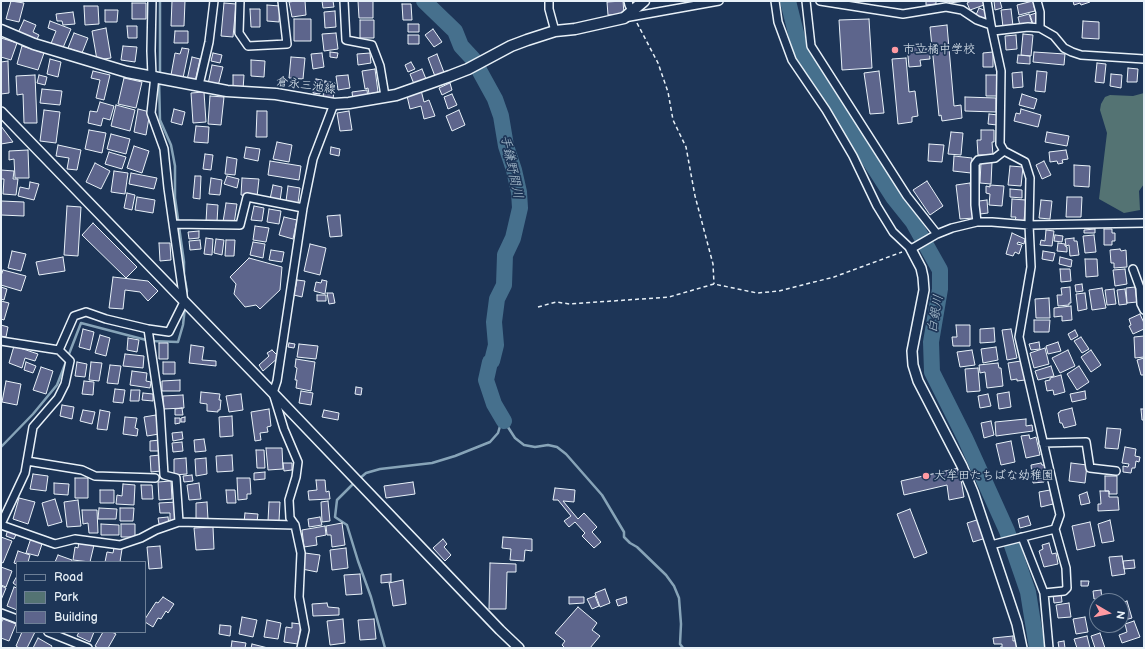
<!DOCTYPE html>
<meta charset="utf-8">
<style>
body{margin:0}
#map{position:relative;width:1145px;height:649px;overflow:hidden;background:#1d3557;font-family:"Balsamiq Sans",sans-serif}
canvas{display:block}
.frame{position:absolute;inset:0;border:2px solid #e8f1f8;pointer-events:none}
.legend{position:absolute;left:16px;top:561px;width:130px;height:72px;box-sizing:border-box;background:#1d3557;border:1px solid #6e8097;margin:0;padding:5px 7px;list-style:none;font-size:12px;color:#e8f1f8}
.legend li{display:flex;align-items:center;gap:8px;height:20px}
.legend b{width:20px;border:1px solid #6e8097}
.north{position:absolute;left:1089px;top:593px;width:40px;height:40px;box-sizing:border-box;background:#1d3557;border:1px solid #6e8097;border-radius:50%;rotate:99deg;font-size:11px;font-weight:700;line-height:16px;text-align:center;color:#e8f1f8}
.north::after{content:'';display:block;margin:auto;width:14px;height:18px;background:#ff9aa2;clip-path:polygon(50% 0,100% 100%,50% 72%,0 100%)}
</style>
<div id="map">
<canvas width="1145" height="649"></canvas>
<div class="frame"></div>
<ul class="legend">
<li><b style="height:5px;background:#1d3557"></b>Road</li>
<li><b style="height:11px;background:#547373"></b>Park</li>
<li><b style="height:11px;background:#5d658c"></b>Building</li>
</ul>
<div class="north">N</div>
</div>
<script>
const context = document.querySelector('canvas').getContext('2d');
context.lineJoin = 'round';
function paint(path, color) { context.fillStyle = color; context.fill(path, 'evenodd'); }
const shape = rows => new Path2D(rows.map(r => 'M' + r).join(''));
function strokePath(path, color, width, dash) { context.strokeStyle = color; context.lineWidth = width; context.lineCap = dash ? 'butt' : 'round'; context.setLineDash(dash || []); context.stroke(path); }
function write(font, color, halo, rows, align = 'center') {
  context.font = font + ' "Balsamiq Sans","Klee One",sans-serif'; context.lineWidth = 3.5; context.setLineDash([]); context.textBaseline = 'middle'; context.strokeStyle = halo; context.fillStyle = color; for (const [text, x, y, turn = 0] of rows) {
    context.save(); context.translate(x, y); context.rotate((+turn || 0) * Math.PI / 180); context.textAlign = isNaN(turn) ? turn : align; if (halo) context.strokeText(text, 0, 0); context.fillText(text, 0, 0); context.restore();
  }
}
paint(shape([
 [1144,93,1144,184,1139,191,1140,210,1124,213,1099,199,1107,133,1100,110,1101,104,1105,97,1110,95,1133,96]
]), '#547373');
strokePath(shape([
 [160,76,160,1],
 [159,81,160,120,171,145,175,166,175,198,184,262,184,275,187,291,186,296],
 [1,447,33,414,57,385,81,323,150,341,178,342,183,325,185,307],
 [359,479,366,473,380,469,432,463,455,456,490,442,498,433,501,423,504,421,515,438,524,445,535,447,548,445,557,447,566,454,602,495,624,532,624,537,630,543,637,547,666,575,674,586,679,598,681,624,680,644,683,648],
 [355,482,337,500,335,517,347,525,358,561,371,597,385,648]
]), '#87a4b8', 2.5);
strokePath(shape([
 [424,1,455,31,461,46,473,59,495,99,501,116,506,146,514,170,519,192,520,208,513,238,505,255,504,285,497,299,494,322,496,345,492,361,490,362,486,380,494,404,504,421],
 [788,1,801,53,893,197,913,222,940,270,940,289,931,342,932,372,965,438,1007,531,1028,592,1037,648]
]), '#46708d', 16);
const building = shape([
 [11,1,24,3,19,22,6,19,11,1],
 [172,1,185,1,184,26,171,26,172,1],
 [296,1,305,1,306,15,292,17,289,2,296,1],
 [322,1,333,1,334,7,323,8,322,1],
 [358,1,373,1,373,18,359,18,358,1],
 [623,1,624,14,608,15,607,2,623,1],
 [926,1,936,1,936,4,926,5,926,1],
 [949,1,966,1,949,3,949,1],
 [971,1,983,1,984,5,970,10,967,3,971,1],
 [994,1,1000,1,1002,8,995,10,994,1],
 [1033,1,1035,11,1019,15,1017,5,1033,1],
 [1073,1,1090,1,1090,2,1081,5,1080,3,1074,5,1073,1],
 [132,3,146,3,146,19,132,19,132,3],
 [224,3,236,4,233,37,221,36,224,3],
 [402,4,411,4,412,20,403,20,402,4],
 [267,5,280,6,279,22,267,21,267,5],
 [84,6,98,6,99,24,85,25,84,6],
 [979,8,989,12,986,19,976,15,979,8],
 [250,9,260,9,260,27,251,27,250,9],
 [1011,9,1013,26,1003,27,1001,10,1011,9],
 [105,10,118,10,117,22,105,22,105,10],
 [335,11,336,27,325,28,324,12,335,11],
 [73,12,75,24,63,25,62,21,57,21,56,14,73,12],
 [1036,13,1038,23,1033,24,1030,15,1036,13],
 [1029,14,1032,23,1020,26,1018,17,1029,14],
 [294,19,311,19,311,41,294,41,294,19],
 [869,19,872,68,842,70,839,20,869,19],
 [24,20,36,25,33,32,39,35,36,41,18,33,24,20],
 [360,20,374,20,374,38,360,38,360,20],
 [50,21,71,29,62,50,50,46,56,31,48,28,50,21],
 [1083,21,1099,22,1099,39,1082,38,1083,21],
 [408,24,419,24,419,32,408,32,408,24],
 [947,25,954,106,961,105,962,118,942,121,941,115,939,116,930,27,947,25],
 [127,26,137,26,137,38,128,38,127,26],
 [106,28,111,58,97,60,92,31,106,28],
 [433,29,442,42,434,47,425,35,433,29],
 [175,31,188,31,188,43,174,43,175,31],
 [74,33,88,38,82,53,68,48,74,33],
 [336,33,338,49,324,51,322,34,336,33],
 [1023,34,1033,35,1031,56,1021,55,1023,34],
 [408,35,419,35,419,44,408,44,408,35],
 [1016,35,1017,49,1006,50,1005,36,1016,35],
 [1,38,17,43,11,60,1,57,1,38],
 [920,44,921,49,929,49,930,59,920,60,921,66,909,67,907,45,920,44],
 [22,46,44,53,38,70,17,64,22,46],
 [123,46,137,47,135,62,121,60,123,46],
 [182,48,189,49,183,78,171,75,175,53,180,54,182,48],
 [330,52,338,53,337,58,330,57,330,52],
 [993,52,993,67,983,67,983,53,993,52],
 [1034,52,1065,54,1064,65,1033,62,1034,52],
 [213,53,222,55,220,63,211,61,213,53],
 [322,53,324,67,313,69,311,54,322,53],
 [370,53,371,63,358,65,357,54,370,53],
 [437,54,445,75,436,79,428,58,437,54],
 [1018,55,1030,56,1030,64,1017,63,1018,55],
 [192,57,200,59,195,82,187,80,192,57],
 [291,57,305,58,303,79,289,78,291,57],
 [906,58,909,92,915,91,918,116,912,117,912,122,898,124,892,59,906,58],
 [50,59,61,62,58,77,47,74,50,59],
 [251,60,265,61,264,77,251,76,251,60],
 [8,61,9,93,1,94,1,62,8,61],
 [411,62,415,69,408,72,405,65,411,62],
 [1097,63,1106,64,1104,83,1095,82,1097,63],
 [212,65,223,67,218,86,208,84,212,65],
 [1128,68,1138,69,1137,82,1127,82,1128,68],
 [375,69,378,92,369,94,368,88,365,89,362,71,375,69],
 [422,69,426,79,414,84,410,74,422,69],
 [93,71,110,75,104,100,96,98,100,80,91,78,93,71],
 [879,71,884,113,870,114,864,73,879,71],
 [1037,71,1047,72,1045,92,1035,91,1037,71],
 [1022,72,1023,87,1013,88,1012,73,1022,72],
 [1111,74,1122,75,1121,88,1110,86,1111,74],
 [35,75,37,123,24,123,23,94,17,95,16,76,35,75],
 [39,75,47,77,45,85,37,83,39,75],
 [233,75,244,75,243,90,233,89,233,75],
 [348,75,350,88,338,90,336,76,348,75],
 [986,75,998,75,998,96,986,96,986,75],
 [124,78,142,82,136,108,118,104,124,78],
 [316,79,322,80,320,94,313,93,316,79],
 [325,81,335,83,333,99,323,97,325,81],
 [450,83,452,90,442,95,439,88,450,83],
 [42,89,62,91,60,105,40,103,42,89],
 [367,90,368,98,353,100,352,92,367,90],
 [421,90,424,102,429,100,435,116,424,119,421,106,410,109,407,96,421,90],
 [204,92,206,122,193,123,191,93,204,92],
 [452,94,457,105,448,109,444,97,452,94],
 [1022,94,1037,99,1034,109,1019,105,1022,94],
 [210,96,224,97,221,125,208,124,210,96],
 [965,97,996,98,996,112,965,111,965,97],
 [100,102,114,106,110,120,103,118,101,126,88,123,90,111,97,112,100,102],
 [116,105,135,110,130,131,111,126,116,105],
 [138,109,150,112,146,135,134,132,138,109],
 [174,109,185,112,182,125,171,122,174,109],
 [1021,109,1041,115,1038,127,1014,121,1016,113,1020,114,1021,109],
 [44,110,60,112,56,143,40,141,44,110],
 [459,110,465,125,452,131,446,116,459,110],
 [257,111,267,111,267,137,256,137,257,111],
 [349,111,352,130,340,131,337,113,349,111],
 [989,114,998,115,997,125,988,124,989,114],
 [1,126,13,142,1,144,1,126],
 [196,126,209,127,208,143,194,142,196,126],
 [89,130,106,133,102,153,85,149,89,130],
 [981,130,994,130,994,142,992,142,993,155,978,155,977,140,981,140,981,130],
 [951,132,963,133,961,155,948,154,951,132],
 [1047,132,1069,136,1067,146,1045,142,1047,132],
 [111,134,130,139,126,154,107,149,111,134],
 [277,142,292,145,289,162,273,159,277,142],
 [929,144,944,145,942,162,928,161,929,144],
 [58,145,81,150,77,170,67,169,69,158,56,156,58,145],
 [134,146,149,151,142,173,127,168,134,146],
 [246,147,260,149,258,161,244,158,246,147],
 [331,147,340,149,339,156,330,154,331,147],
 [28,150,29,178,15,178,14,159,9,160,9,151,28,150],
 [1066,150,1068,159,1062,160,1063,163,1058,164,1057,161,1050,162,1049,152,1066,150],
 [109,152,126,157,122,169,105,164,109,152],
 [205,154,213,155,211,170,203,169,205,154],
 [954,156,972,158,971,173,953,171,954,156],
 [227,157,237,159,235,175,225,174,227,157],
 [270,161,301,166,299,180,268,175,270,161],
 [1044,161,1051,175,1042,179,1036,165,1044,161],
 [981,162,992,162,991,184,980,183,981,162],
 [95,163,110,171,101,189,86,182,95,163],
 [1074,165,1090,166,1089,187,1074,186,1074,165],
 [1010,166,1023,167,1021,186,1008,185,1010,166],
 [1,170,14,171,13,179,18,179,16,195,3,194,4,179,1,179,1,170],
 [114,171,128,173,125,194,111,192,114,171],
 [131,173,157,178,154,189,129,184,131,173],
 [195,176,201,176,200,199,193,198,195,176],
 [227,176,239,179,237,188,224,184,227,176],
 [211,178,222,180,220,195,209,194,211,178],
 [242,178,259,179,257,197,241,195,242,178],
 [927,181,943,206,930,215,913,190,927,181],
 [30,182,39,184,34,200,18,196,20,187,29,189,30,182],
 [970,183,974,218,960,219,956,185,970,183],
 [273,185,282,187,280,201,270,199,273,185],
 [990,185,1004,186,1002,206,989,205,990,194,986,193,986,186,990,187,990,185],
 [288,186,300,188,298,203,286,201,288,186],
 [1010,189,1022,190,1022,198,1010,197,1010,189],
 [127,193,135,195,132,210,124,208,127,193],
 [137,197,155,200,153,213,135,210,137,197],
 [1067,197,1082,197,1081,217,1066,217,1067,197],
 [1012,199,1026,200,1024,221,1015,220,1016,217,1011,217,1012,199],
 [987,200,988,213,980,214,979,201,987,200],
 [1041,200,1052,201,1050,219,1039,218,1041,200],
 [1,201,24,202,24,216,1,215,1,201],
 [226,203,237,204,234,224,223,222,226,203],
 [207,204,218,205,217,222,206,222,207,204],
 [67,206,81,207,78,256,64,255,67,206],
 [254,206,264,208,262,221,251,220,254,206],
 [269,209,281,211,279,224,267,222,269,209],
 [340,215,342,236,330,237,327,216,340,215],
 [284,217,297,220,293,239,279,235,284,217],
 [93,223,137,267,126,278,82,235,93,223],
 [255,226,269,228,266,242,253,240,255,226],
 [1095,229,1095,233,1084,233,1084,230,1095,229],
 [1104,229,1112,229,1112,233,1115,233,1115,241,1112,241,1112,245,1104,245,1104,229],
 [1046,230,1054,231,1052,246,1040,245,1041,240,1045,241,1046,230],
 [199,231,199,238,189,239,188,232,199,231],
 [1012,233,1025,239,1024,244,1018,242,1017,244,1022,245,1019,254,1015,252,1013,256,1006,254,1012,233],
 [1055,235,1063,236,1062,242,1054,241,1055,235],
 [1094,235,1096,252,1085,253,1083,236,1094,235],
 [206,238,213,239,212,255,204,254,206,238],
 [1074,238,1074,241,1077,241,1079,255,1070,256,1069,245,1066,246,1065,239,1074,238],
 [216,239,224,240,222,255,214,253,216,239],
 [200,240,201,249,190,250,189,241,200,240],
 [226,240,235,240,234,256,225,256,226,240],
 [253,242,265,244,263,258,250,255,253,242],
 [159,243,170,243,171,260,160,261,159,243],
 [1058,243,1065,244,1065,246,1067,247,1067,252,1057,251,1058,243],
 [310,244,326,248,320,275,304,271,310,244],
 [1120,249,1121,251,1126,250,1127,267,1114,268,1114,263,1111,263,1110,250,1120,249],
 [271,250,284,252,282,262,269,260,271,250],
 [12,251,26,254,21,271,8,268,12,251],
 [1043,251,1055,253,1053,261,1042,259,1043,251],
 [63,257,65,271,39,275,36,262,63,257],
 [1060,257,1072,260,1071,267,1059,264,1060,257],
 [249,258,282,267,280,290,260,309,256,305,245,307,234,294,236,284,230,277,249,258],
 [1085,259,1097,259,1098,276,1086,277,1085,259],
 [1060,269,1070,269,1071,281,1061,282,1060,269],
 [1125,269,1127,284,1115,286,1113,270,1125,269],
 [3,270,26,276,21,291,1,285,1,276,3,270],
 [113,277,148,281,158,291,148,301,140,292,125,290,123,309,109,308,113,277],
 [297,280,305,281,302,297,294,295,297,280],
 [322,280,327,281,325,294,314,291,316,282,321,283,322,280],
 [1082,284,1083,291,1076,292,1075,285,1082,284],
 [1,287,7,289,4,300,1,299,1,287],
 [1070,287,1071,303,1069,303,1069,305,1058,306,1057,295,1062,295,1061,288,1070,287],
 [1135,287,1137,302,1127,303,1126,288,1135,287],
 [1102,288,1106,308,1092,310,1089,290,1102,288],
 [1114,289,1116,304,1107,305,1105,290,1114,289],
 [1125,289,1127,304,1119,305,1117,290,1125,289],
 [327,293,333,293,335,303,329,304,327,293],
 [1085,293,1087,309,1078,311,1076,294,1085,293],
 [317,295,326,295,326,301,317,301,317,295],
 [1049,298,1050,318,1036,318,1035,299,1049,298],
 [1,301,9,303,4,320,1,319,1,301],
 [1071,306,1072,320,1062,321,1062,316,1054,317,1054,308,1071,306],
 [1140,314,1144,323,1144,329,1133,334,1129,326,1131,325,1129,319,1140,314],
 [1034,320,1050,320,1049,332,1034,332,1034,320],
 [1,325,8,327,6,337,1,336,1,325],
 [956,325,970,325,970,346,953,346,952,337,957,337,956,325],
 [994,328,995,342,980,343,980,329,994,328],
 [83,329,94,332,90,350,79,347,83,329],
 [1011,329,1017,358,1007,360,1002,330,1011,329],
 [1075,330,1078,336,1071,340,1068,334,1075,330],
 [100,335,110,338,106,356,95,353,100,335],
 [1144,336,1144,357,1135,358,1134,337,1144,336],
 [1081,337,1089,349,1082,353,1074,341,1081,337],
 [128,338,139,340,137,352,127,350,128,338],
 [1039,342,1040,349,1031,350,1029,344,1039,342],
 [1058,342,1061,351,1048,354,1046,346,1058,342],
 [159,343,168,343,168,359,159,359,159,343],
 [289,343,295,344,294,348,288,347,289,343],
 [299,344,318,346,316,359,297,357,299,344],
 [191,345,204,347,202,360,216,361,216,366,189,363,191,345],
 [14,346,38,354,35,361,25,358,22,368,9,363,14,346],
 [996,347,998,360,983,363,981,349,996,347],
 [1045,348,1049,364,1034,368,1030,353,1045,348],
 [272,350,279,357,263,371,259,365,269,356,267,353,272,350],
 [972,350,975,365,960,367,957,352,972,350],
 [1068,350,1075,366,1060,373,1052,358,1068,350],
 [1091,350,1101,365,1091,372,1081,357,1091,350],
 [125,354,144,356,143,368,123,366,125,354],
 [1144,358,1144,375,1141,375,1137,360,1144,358],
 [296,359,315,362,311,391,296,388,297,380,295,380,297,368,295,367,296,359],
 [1021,361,1025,380,1017,381,1017,379,1011,380,1008,363,1021,361],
 [26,362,36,366,33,373,24,370,26,362],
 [77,362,87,364,85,377,75,376,77,362],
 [91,362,102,363,99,381,89,380,91,362],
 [163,362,175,362,175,374,163,374,163,362],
 [998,363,999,368,1001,368,1003,386,987,388,985,372,980,373,979,365,998,363],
 [110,365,121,366,118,384,107,383,110,365],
 [1051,366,1054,376,1038,380,1035,371,1051,366],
 [1079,366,1089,382,1077,390,1067,374,1079,366],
 [41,367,53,371,46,394,33,390,41,367],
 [978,368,980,391,967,392,965,369,978,368],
 [132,371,147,373,146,381,151,382,150,388,130,385,132,371],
 [1061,375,1065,392,1054,395,1053,390,1047,391,1045,381,1050,380,1050,378,1061,375],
 [180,380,180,391,162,391,162,381,180,380],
 [6,381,21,384,17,405,2,402,6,381],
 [84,381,94,382,93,395,82,394,84,381],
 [356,387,362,388,361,395,355,394,356,387],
 [115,389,125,390,123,403,113,402,115,389],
 [131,390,140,390,139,401,130,401,131,390],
 [301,391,313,393,311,405,299,403,301,391],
 [1085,391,1086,399,1072,402,1070,394,1085,391],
 [201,392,220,394,219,400,221,400,220,410,218,410,218,412,207,411,207,404,200,403,201,392],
 [1009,392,1011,407,999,409,997,394,1009,392],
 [143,393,153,394,153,401,142,400,143,393],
 [241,394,243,410,229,412,226,396,241,394],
 [988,394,991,406,980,408,978,396,988,394],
 [183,395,184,408,163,409,163,396,183,395],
 [62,405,74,407,72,419,60,416,62,405],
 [182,408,183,415,175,415,175,409,182,408],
 [1072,408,1076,425,1064,428,1062,423,1060,423,1058,413,1060,412,1060,411,1072,408],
 [269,409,271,426,267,427,268,432,260,433,261,440,255,441,251,412,269,409],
 [1141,409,1144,409,1144,420,1142,420,1141,409],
 [83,410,95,412,92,424,80,421,83,410],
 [100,410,110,412,107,430,97,429,100,410],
 [324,410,339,413,338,420,322,417,324,410],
 [156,415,159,434,147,436,144,417,156,415],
 [232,416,233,436,220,437,219,417,232,416],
 [125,417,137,418,135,428,138,429,137,436,123,434,125,417],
 [185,417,185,422,181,422,181,418,185,417],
 [175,418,180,418,180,423,175,424,175,418],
 [1026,419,1026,426,1032,425,1033,431,996,436,995,422,1026,419],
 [991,421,994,435,984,438,981,423,991,421],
 [1107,428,1121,429,1118,449,1105,448,1107,428],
 [182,432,183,439,173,441,172,433,182,432],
 [1029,435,1030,439,1036,437,1040,455,1026,458,1021,436,1029,435],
 [204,439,206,451,195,452,194,440,204,439],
 [160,440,161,451,150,451,150,441,160,440],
 [1011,441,1015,462,1001,465,996,444,1011,441],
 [182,442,183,451,173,452,172,443,182,442],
 [1125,447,1136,449,1135,456,1140,457,1139,462,1136,461,1135,468,1132,468,1131,473,1123,472,1123,466,1128,467,1129,464,1122,463,1125,447],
 [266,448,282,448,283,469,268,470,266,448],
 [256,450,264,450,265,468,257,468,256,450],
 [160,455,161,471,151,472,150,456,160,455],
 [232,455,233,471,217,472,216,456,232,455],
 [186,458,187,474,174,475,174,459,186,458],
 [206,458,207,474,196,476,195,459,206,458],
 [283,463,292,463,292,470,284,471,283,463],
 [1041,463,1042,465,1046,465,1047,471,1042,471,1044,482,1033,483,1031,465,1041,463],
 [1071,463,1087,465,1085,483,1069,481,1071,463],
 [959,468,964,497,949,500,947,485,904,495,901,481,959,468],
 [265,472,265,479,254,480,254,473,265,472],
 [33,474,48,476,46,491,30,489,33,474],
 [192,475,193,481,184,482,183,476,192,475],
 [1105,476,1117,476,1117,494,1109,494,1109,491,1105,491,1105,476],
 [75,478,88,478,88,498,75,498,75,478],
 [237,478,250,478,251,494,247,494,247,499,238,500,237,478],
 [316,480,325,480,326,492,329,491,330,499,309,500,308,491,317,490,316,480],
 [171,481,172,499,159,500,158,482,171,481],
 [413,482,415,494,386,498,384,486,413,482],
 [54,483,69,484,68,495,54,494,54,483],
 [199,483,201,499,189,500,187,485,199,483],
 [123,484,135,485,134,505,116,504,117,495,122,496,123,484],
 [141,485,152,485,153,499,142,499,141,485],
 [555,488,575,490,574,502,563,501,578,519,584,513,597,527,592,532,601,542,594,548,582,536,585,533,575,522,569,527,564,521,571,516,558,500,553,500,555,488],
 [100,490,114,490,114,503,100,503,100,490],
 [226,490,235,490,236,503,227,503,226,490],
 [1050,490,1053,504,1041,507,1039,492,1050,490],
 [1100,491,1109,491,1109,497,1118,497,1119,510,1098,511,1098,504,1101,504,1100,491],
 [1087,492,1090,503,1081,505,1079,495,1087,492],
 [19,498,35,502,28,524,13,519,19,498],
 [55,499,62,522,48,526,42,503,55,499],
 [78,500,81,526,67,527,64,502,78,500],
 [328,501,330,521,322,522,321,502,328,501],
 [177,502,178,521,170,522,170,513,160,513,159,503,177,502],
 [207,502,208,519,196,520,196,503,207,502],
 [269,502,280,502,279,521,268,521,269,502],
 [99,508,117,509,116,519,98,519,99,508],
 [120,508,134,508,133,521,120,521,120,508],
 [910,509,927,553,914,558,897,514,910,509],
 [82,510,97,510,98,533,89,533,88,523,83,524,82,510],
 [245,513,258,514,257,522,244,522,245,513],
 [1028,516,1031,525,1020,528,1018,519,1028,516],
 [168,517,169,524,159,524,158,518,168,517],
 [320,517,322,525,309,527,308,519,320,517],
 [980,519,986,538,973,542,967,523,980,519],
 [1110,520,1114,541,1102,543,1098,524,1110,520],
 [1090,522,1095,546,1077,550,1072,526,1090,522],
 [342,523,345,545,332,547,331,535,327,535,326,526,342,523],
 [101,524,119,525,119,535,101,535,101,524],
 [121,524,135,524,135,537,121,537,121,524],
 [325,526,326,535,316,537,317,545,304,547,302,530,325,526],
 [213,527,214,549,196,550,194,528,213,527],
 [8,529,17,532,14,539,6,536,8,529],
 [1,537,12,541,3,563,1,562,1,537],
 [503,537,532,539,532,551,525,550,524,561,510,560,511,549,502,548,503,537],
 [31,538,43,541,38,556,26,553,31,538],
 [443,539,447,544,444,547,451,555,445,561,433,548,443,539],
 [79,542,94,545,90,562,73,560,75,547,78,548,79,542],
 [1049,543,1052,554,1056,553,1058,564,1044,567,1039,551,1043,549,1042,545,1049,543],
 [160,546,162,568,149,569,147,547,160,546],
 [114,548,122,549,120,562,105,562,107,552,113,553,114,548],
 [346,548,348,568,332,570,330,550,346,548],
 [18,551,30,555,28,562,17,562,17,564,14,563,18,551],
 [305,553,320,555,317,572,302,569,305,553],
 [58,555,72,560,72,562,55,562,58,555],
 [1122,556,1125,574,1112,576,1109,557,1122,556],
 [1134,560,1135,568,1124,569,1123,561,1134,560],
 [490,563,516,564,516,572,507,572,506,609,489,609,490,563],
 [1,567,12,571,6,587,1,585,1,567],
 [360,574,362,594,346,595,344,575,360,574],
 [391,574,391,582,381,583,381,575,391,574],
 [17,576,17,586,13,583,17,576],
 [403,580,406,604,393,606,389,583,403,580],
 [1081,581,1089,581,1088,586,1081,586,1081,581],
 [1,586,6,588,1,600,1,586],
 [14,587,17,588,17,610,7,606,14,587],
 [605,589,610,603,600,607,595,593,605,589],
 [1101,590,1102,599,1094,599,1093,591,1101,590],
 [1061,593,1062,602,1054,603,1053,595,1061,593],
 [595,596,599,606,592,609,587,599,595,596],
 [163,597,174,604,168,613,166,611,161,619,158,618,153,627,145,622,145,619,156,602,158,603,163,597],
 [569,597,584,597,584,603,569,604,569,597],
 [626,597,627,603,618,606,616,600,626,597],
 [1127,601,1132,618,1121,621,1121,603,1127,601],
 [327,603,328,607,339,608,339,615,313,616,312,604,327,603],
 [1069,603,1071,617,1058,618,1056,605,1069,603],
 [578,607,597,623,592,630,600,636,590,648,565,648,562,645,565,641,555,633,578,607],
 [242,617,257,620,253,637,239,634,242,617],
 [1085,617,1088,632,1076,634,1073,619,1085,617],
 [3,619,16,624,9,641,1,638,1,623,3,619],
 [343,619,345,643,330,645,327,621,343,619],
 [374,619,376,639,360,640,358,620,374,619],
 [267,620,281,623,278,639,264,637,267,620],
 [1134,621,1140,637,1122,643,1119,635,1127,632,1125,624,1134,621],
 [292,623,301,624,298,644,284,642,286,627,292,628,292,623],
 [220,625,231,626,230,636,219,634,220,625],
 [22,632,35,632,27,648,19,648,16,646,22,632],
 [79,632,94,632,90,642,77,636,79,632],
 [103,632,112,632,116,634,108,648,98,648,95,646,103,632],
 [1100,633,1105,648,1095,648,1091,636,1100,633],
 [1013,636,1013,641,1018,640,1019,648,1000,648,1000,647,1002,647,1002,644,994,644,993,638,1013,636],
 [1087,636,1090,648,1077,648,1074,639,1087,636],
 [38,638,52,646,51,648,33,648,38,638],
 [232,641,246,643,245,648,231,648,232,641],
 [1064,641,1065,648,1059,648,1058,642,1064,641],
 [252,644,268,648,251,648,252,644]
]);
paint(building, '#5d658c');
strokePath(building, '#e8f1f8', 1);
const minor = shape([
 [152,1,151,51,152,76],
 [240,1,239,33,248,46,287,44,282,1],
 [344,1,346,40,372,45,380,66,385,96],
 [549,1,549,9,555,31],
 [628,1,629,5,632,11],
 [775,1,778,22,792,60,826,110,853,156,877,206,893,232,911,249,937,234,952,228,977,222,992,222,1029,225,1144,223],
 [806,1,811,46,907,196,937,234],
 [820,1,903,14,946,7,962,10,977,20,991,25,1001,71,1000,144,1004,151,1025,162,1030,178,1029,225,1031,267,1019,337,1060,515,1055,529,991,545],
 [987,1,991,25],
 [1037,1,1040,12,1040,28],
 [624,18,719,1],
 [993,31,1028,27,1040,28,1054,36,1064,48,1072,52,1081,55,1144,59],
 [199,85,209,42,214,1],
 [977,222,975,205,975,164,978,160,995,158,1004,151],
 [173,224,240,225,247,197,303,208],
 [1133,269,1140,288,1141,304,1144,310],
 [148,329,160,410,164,475,176,478,179,522],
 [1,341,59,350,70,361,65,384,58,398,33,427,25,473,1,524],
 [59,350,74,316,86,312,106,319,148,329,169,332,184,302,168,188,164,149,151,113,155,76],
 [1043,443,1086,442,1090,468,1116,471],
 [27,461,82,470,95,476,155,478],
 [1,525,55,544,75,539,120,545,141,538,156,530,179,522,295,525],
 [1022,537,1044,593,1049,648],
 [1044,593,1064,591,1067,588,1066,568,1055,529],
 [1,613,17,619],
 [48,632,88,648],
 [301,648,305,630,299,597,301,553,295,525,290,518,289,500,296,477,298,462,284,429,273,393,277,381,303,208,313,159,334,104]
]);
const tertiary = shape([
 [1,112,273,393,500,630,519,648],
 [911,249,921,268,923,277,924,290,912,351,913,365,918,381,962,466,973,492,1017,624,1022,648]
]);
const secondary = shape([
 [1,30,34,44,127,72,227,91,276,94,334,104,349,103,396,95,450,76,468,69,511,46,527,40,555,31,575,29,624,18,644,1]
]);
strokePath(minor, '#e8f1f8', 10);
strokePath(tertiary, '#e8f1f8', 12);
strokePath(secondary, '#e8f1f8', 13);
strokePath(shape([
 [637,23,658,63,668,92,673,120,686,147,695,196,713,264,714,284],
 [538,307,556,302,570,304,669,297,714,284,757,293,779,291,834,277,902,252]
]), '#e8f1f8', 1.5, [4, 3]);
strokePath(minor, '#1d3557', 7);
strokePath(tertiary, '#1d3557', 9);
strokePath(secondary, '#1d3557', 10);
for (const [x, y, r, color] of [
 [895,50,4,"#ff9aa2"],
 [926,476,4,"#ff9aa2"]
]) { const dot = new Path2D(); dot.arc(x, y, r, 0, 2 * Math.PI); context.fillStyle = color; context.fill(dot); strokePath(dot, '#1d3557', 1.5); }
write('12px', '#e8f1f8', '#1d3557', [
 ["市立橘中学校",903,50],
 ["大牟田たちばな幼稚園",934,476]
], 'left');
write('12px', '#e8f1f8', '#1d3557', [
 ["倉永三池線",306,86,8]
]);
write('italic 13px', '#afc4d3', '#1d3557', [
 ["手鎌野間川",511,167,78],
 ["白銀川",936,314,-80]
]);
</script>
